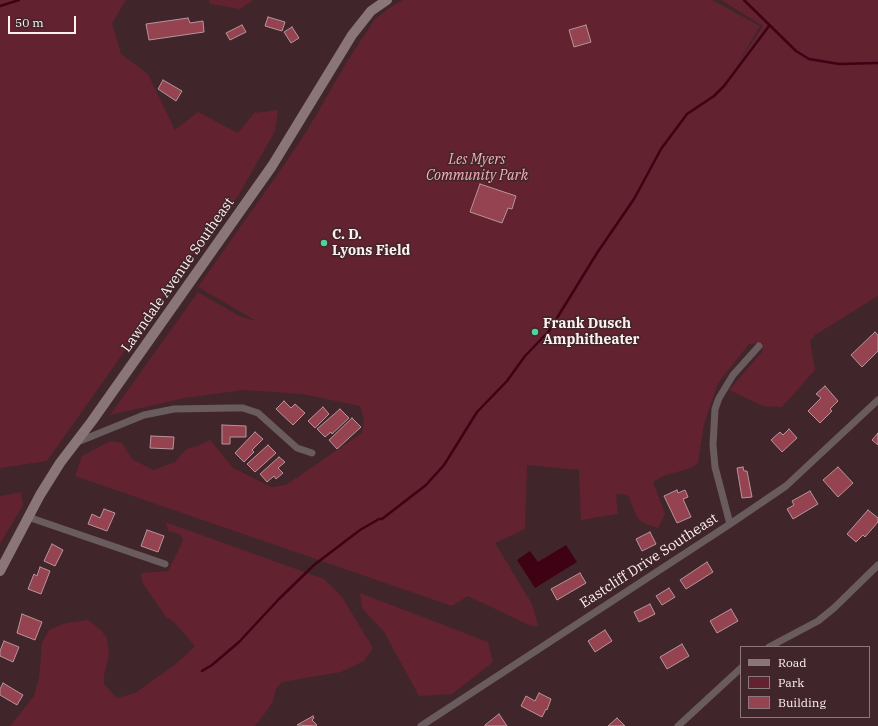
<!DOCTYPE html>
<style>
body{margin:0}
#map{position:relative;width:878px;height:726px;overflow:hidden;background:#40262a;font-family:"IBM Plex Serif",serif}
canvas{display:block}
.legend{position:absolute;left:740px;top:646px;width:130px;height:72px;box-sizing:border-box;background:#40262a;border:1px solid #8c777a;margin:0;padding:5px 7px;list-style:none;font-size:12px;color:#fef0f1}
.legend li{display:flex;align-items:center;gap:8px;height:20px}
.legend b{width:20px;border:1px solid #8c777a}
.scale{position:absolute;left:8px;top:16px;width:68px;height:18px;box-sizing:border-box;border:2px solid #fef0f1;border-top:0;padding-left:5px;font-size:12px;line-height:14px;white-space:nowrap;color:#fef0f1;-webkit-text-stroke:3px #40262a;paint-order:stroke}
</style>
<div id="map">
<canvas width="878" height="726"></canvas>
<ul class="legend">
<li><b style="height:5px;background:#8a7578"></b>Road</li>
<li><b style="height:11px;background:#62222f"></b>Park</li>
<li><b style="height:11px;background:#954251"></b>Building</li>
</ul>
<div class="scale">50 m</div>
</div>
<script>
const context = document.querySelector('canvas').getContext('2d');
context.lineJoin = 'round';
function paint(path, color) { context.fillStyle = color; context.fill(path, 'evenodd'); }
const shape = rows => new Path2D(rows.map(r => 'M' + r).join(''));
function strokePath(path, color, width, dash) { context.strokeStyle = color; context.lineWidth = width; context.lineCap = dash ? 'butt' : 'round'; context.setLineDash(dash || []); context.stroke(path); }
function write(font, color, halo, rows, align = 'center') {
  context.font = font + ' "IBM Plex Serif",serif'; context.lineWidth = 3; context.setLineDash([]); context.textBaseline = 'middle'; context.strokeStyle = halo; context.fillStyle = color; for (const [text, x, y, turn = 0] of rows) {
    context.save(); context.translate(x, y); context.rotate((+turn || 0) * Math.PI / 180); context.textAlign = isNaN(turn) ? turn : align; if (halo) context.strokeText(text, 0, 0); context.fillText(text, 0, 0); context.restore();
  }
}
paint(shape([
 [0,0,126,0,112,23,121,54,148,74,175,130,198,112,238,133,254,113,278,110,275,131,238,196,213,226,47,461,0,468],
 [209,0,253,0,240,9,210,4],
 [403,0,712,0,760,26,736,66,763,26,721,0,878,0,878,296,815,335,810,341,815,370,782,407,763,406,729,390,762,352,763,343,749,344,718,383,704,424,698,463,691,468,663,476,653,482,665,514,658,528,646,524,638,519,628,495,616,494,618,514,581,520,579,470,527,465,525,529,495,543,532,604,538,626,531,626,468,596,452,606,75,476,82,456,110,441,122,443,132,459,153,470,175,462,186,449,198,446,210,440,233,468,271,487,286,485,362,433,364,420,360,406,302,394,245,390,185,398,110,415,198,292,239,316,256,321,198,287,284,165,308,129,348,60,375,19,392,6],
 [21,492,23,505,0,544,0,496],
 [165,522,324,579,342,597,373,648,364,661,341,672,282,682,276,689,273,701,268,709,255,726,10,726,34,696,39,678,42,643,49,630,66,623,88,620,102,631,107,639,109,653,104,676,104,684,117,698,135,693,176,664,195,646,174,622,166,617,142,582,141,573,168,571,183,541,180,534,169,531],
 [360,593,488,642,493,662,452,694,419,696,384,632,362,608]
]), '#62222f');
paint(shape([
 [566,545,577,562,535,588,517,560,530,551,538,562]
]), '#3f0214');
strokePath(shape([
 [744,0,796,51,809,59,839,64,878,63],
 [0,6,19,0],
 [202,671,212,665,239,642,279,599,314,565,360,530,379,519,382,519,426,485,444,465,477,412,507,381,525,356,549,331,597,253,634,199,661,149,687,114,714,96,724,86,769,26]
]), '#3f0214', 2.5);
const building = shape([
 [268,17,285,22,282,31,265,26,268,17],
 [188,18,190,23,203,21,204,32,149,40,146,24,188,18],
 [242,25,246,32,230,40,226,33,242,25],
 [586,25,591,42,574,47,569,30,586,25],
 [292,27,299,38,291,43,284,32,292,27],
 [163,80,182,91,176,101,158,89,163,80],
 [480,184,516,196,512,209,508,208,502,223,470,212,480,184],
 [875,332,878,335,878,351,862,367,851,355,875,332],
 [825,386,838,401,830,409,832,411,820,423,808,411,821,398,816,394,825,386],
 [284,401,291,408,295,404,305,413,293,425,276,409,284,401],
 [323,407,329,414,315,428,308,421,323,407],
 [340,409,349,418,332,434,331,432,325,437,317,429,340,409],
 [352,418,361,427,337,449,329,440,352,418],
 [222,425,246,426,246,437,230,437,230,444,222,444,222,425],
 [789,429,797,438,782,452,771,440,780,432,783,435,789,429],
 [255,432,263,439,252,450,254,452,244,462,235,453,255,432],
 [878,433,878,445,872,440,878,433],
 [151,436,174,437,173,449,150,448,151,436],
 [268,445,276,453,255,472,247,464,268,445],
 [279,457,285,462,278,468,283,473,276,479,274,476,267,482,260,474,279,457],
 [743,467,744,471,747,471,752,497,742,498,737,468,743,467],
 [838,467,853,483,838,497,823,480,838,467],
 [677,490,678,493,685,490,688,497,683,499,691,517,677,523,664,496,677,490],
 [810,491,818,504,793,519,787,509,794,505,792,501,810,491],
 [104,509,115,513,107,531,88,524,92,514,100,518,104,509],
 [868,510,878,518,878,522,865,537,863,535,856,542,847,534,868,510],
 [147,530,164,536,158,552,141,546,147,530],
 [650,532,656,544,642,551,636,539,650,532],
 [52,544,63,550,55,566,44,561,52,544],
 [707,562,713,572,686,589,680,580,707,562],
 [40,567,50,571,41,594,28,589,34,574,37,576,40,567],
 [580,573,586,583,557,600,551,589,580,573],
 [669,588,675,597,662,605,656,596,669,588],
 [650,604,655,614,639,622,634,612,650,604],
 [731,609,738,621,717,633,710,621,731,609],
 [22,614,42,622,35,640,17,633,22,614],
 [605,630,612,641,595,652,588,641,605,630],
 [4,641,19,647,13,662,0,656,0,651,4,641],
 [682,644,689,656,667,669,660,657,682,644],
 [3,683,23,695,17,705,0,695,0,689,3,683],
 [539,693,551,699,547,710,546,709,542,717,521,706,526,696,535,701,539,693],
 [499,714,507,726,485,726,485,725,499,714],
 [313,716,314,718,312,720,317,725,315,726,297,725,313,716],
 [617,718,625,726,608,726,617,718]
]);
paint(building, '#954251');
strokePath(building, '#b6969a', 1);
strokePath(shape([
 [75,443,144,415,174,409,232,408,243,408,258,413,297,448,312,453],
 [28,517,165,564],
 [730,524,715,467,713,445,715,409,719,398,733,375,759,346],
 [769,647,818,621,834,608,878,565],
 [421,726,730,524,786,486,878,400],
 [678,726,741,668]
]), '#6a5c5e', 7);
strokePath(shape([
 [0,571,40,495,60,463,92,421,272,166,352,35,371,11,387,0]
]), '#8a7578', 10);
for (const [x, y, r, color] of [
 [324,243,4,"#50d398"],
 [535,332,4,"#50d398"]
]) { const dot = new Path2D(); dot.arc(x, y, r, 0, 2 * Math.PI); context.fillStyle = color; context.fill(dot); strokePath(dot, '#40262a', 1.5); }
write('italic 14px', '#f9b0ba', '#40262a', [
 ["Les Myers",477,160],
 ["Community Park",477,176]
]);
write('bold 14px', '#fef0f1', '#40262a', [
 ["C. D.",332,235],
 ["Lyons Field",332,251],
 ["Frank Dusch",543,324],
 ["Amphitheater",543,340]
], 'left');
write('14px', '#fef0f1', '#40262a', [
 ["Lawndale Avenue Southeast",178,275,-55],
 ["Eastcliff Drive Southeast",649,561,-33]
]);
</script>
